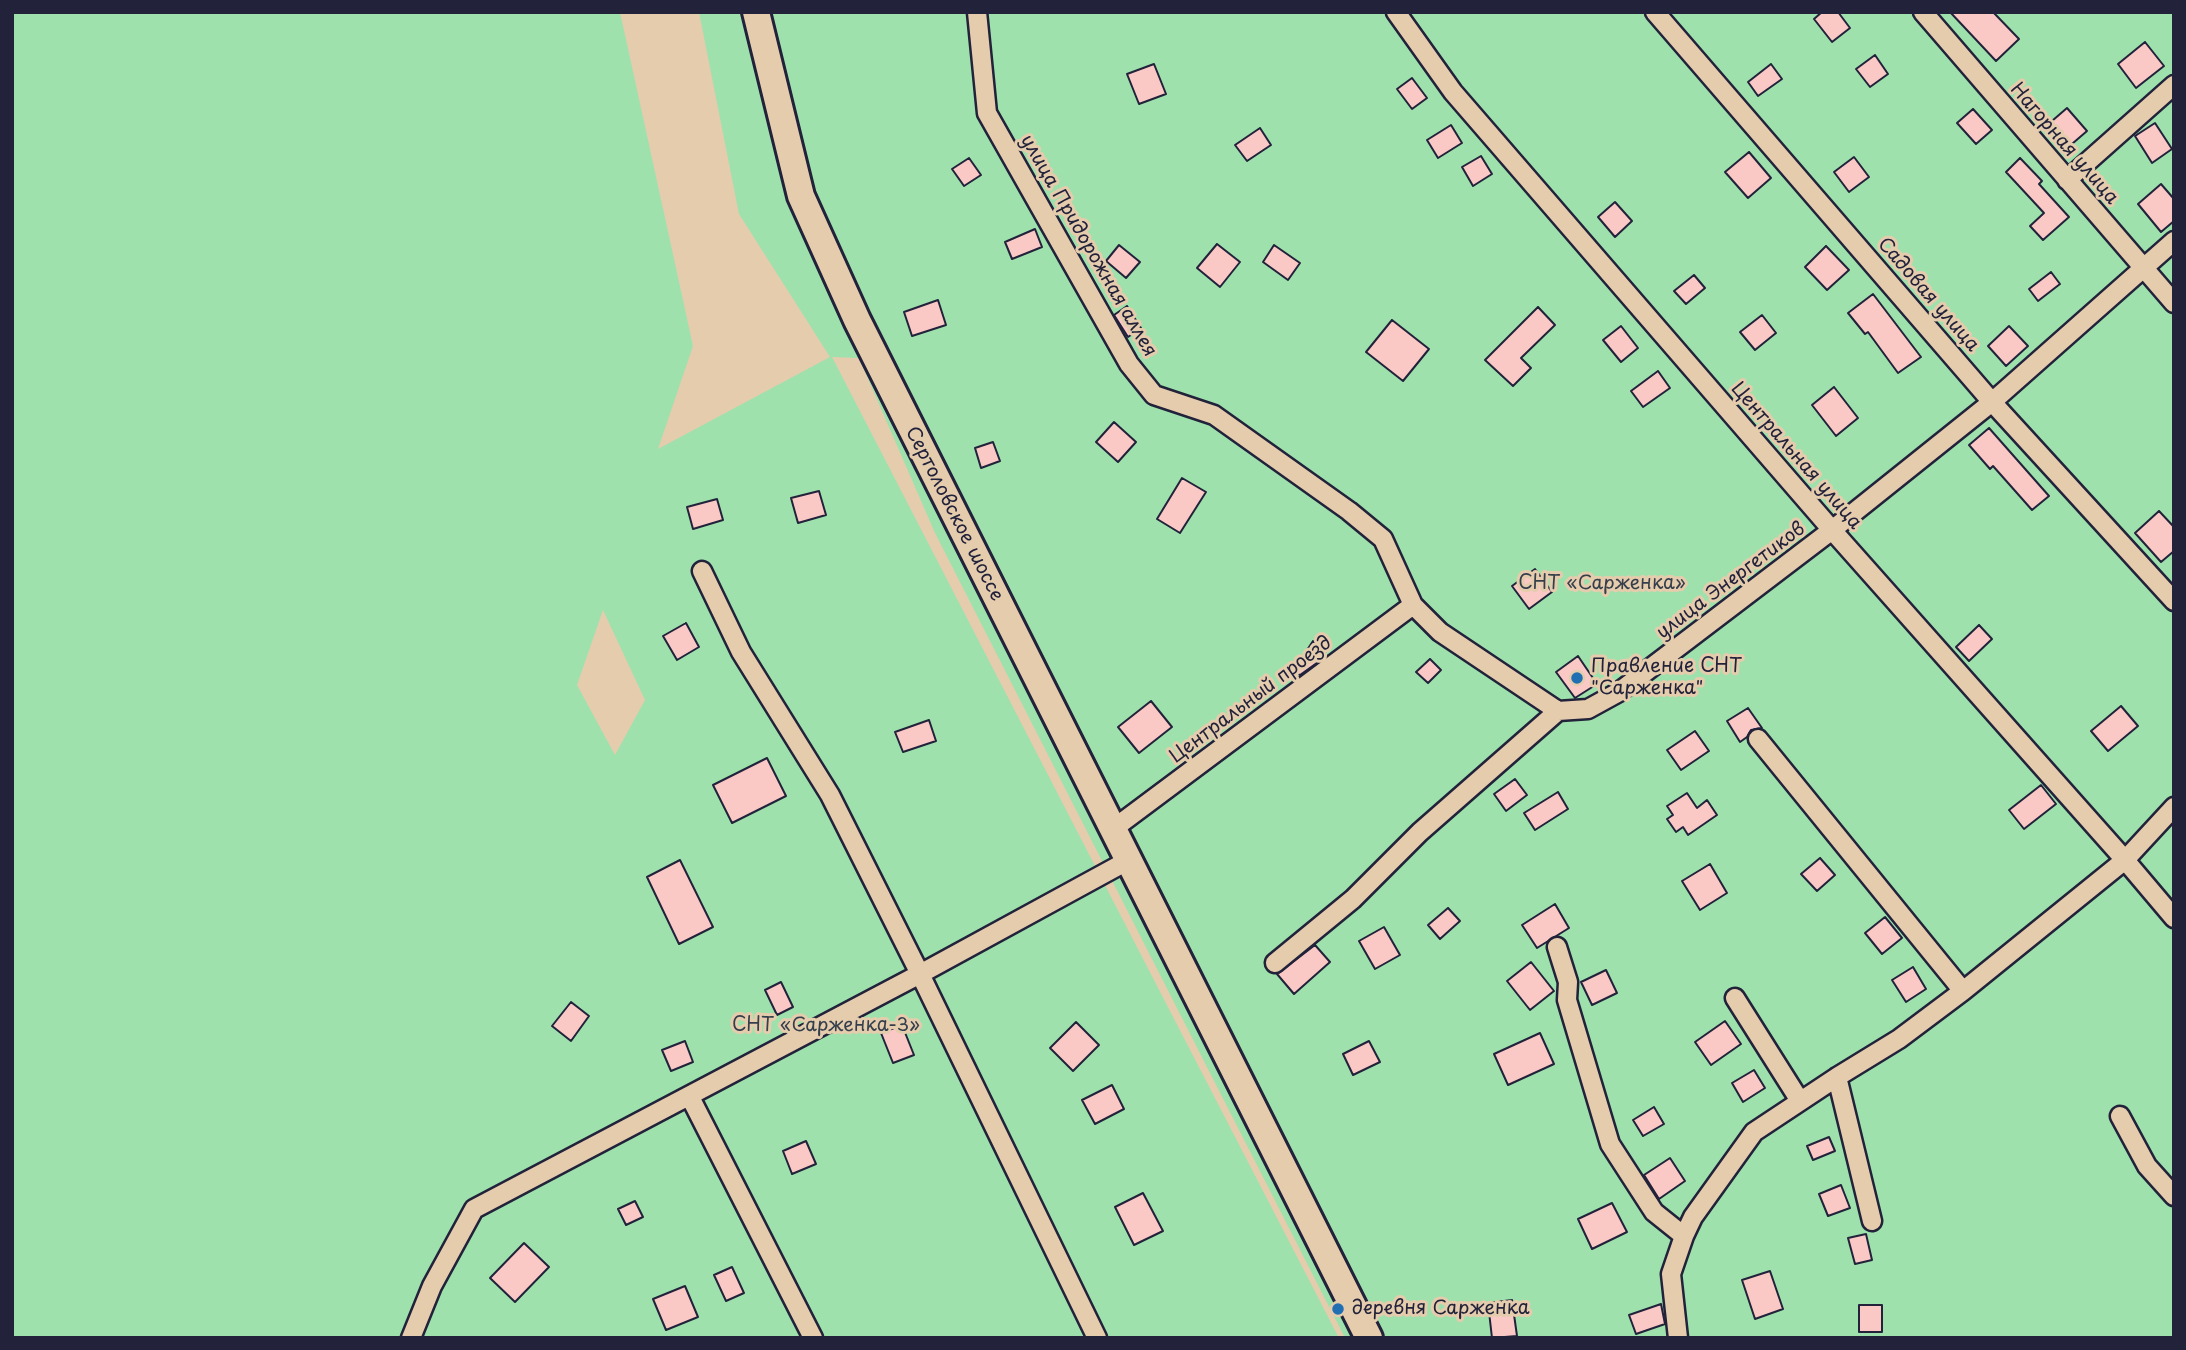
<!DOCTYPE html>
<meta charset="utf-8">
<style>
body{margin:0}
#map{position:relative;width:2186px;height:1350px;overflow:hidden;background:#e5ccad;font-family:"Playpen Sans",sans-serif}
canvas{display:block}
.frame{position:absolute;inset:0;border:14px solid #22223b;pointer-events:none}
</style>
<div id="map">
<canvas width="2186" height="1350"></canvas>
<div class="frame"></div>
</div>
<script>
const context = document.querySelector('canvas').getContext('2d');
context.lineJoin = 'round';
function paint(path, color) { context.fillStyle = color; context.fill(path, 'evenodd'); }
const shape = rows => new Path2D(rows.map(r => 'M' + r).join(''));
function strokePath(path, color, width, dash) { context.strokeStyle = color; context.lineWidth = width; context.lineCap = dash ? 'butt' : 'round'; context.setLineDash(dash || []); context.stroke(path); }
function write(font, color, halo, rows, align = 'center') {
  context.font = font + ' "Playpen Sans",sans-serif'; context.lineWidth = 6; context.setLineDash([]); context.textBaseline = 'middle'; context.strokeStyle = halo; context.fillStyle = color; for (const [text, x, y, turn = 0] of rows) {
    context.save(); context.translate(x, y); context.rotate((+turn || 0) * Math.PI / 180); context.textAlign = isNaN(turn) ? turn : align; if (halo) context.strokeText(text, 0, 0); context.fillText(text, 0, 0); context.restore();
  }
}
paint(shape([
 [12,12,620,12,693,346,658,449,830,357,739,214,699,12,2174,12,2174,1338,1345,1338,935,533,859,358,832,357,1339,1338,12,1338],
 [603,610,645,700,615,755,577,685]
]), '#9ee1ac');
const building = shape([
 [1822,12,1838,12,1850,28,1832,42,1814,19,1822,12],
 [1950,12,1993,12,2019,39,1996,61,1950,12],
 [2145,42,2164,66,2136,88,2118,64,2145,42],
 [1875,55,1888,74,1870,87,1856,69,1875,55],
 [1154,64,1166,94,1139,104,1127,74,1154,64],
 [1771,64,1782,79,1758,96,1748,82,1771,64],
 [1412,78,1427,98,1412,109,1397,89,1412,78],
 [2067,108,2087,131,2065,150,2045,127,2067,108],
 [1973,109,1992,130,1976,144,1957,123,1973,109],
 [2155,123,2172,149,2152,163,2135,136,2155,123],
 [1451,125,1462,143,1438,158,1427,140,1451,125],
 [1260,128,1271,145,1247,161,1235,145,1260,128],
 [1749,152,1771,178,1748,198,1725,172,1749,152],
 [1481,156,1492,174,1473,186,1462,167,1481,156],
 [1854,157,1869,177,1849,192,1834,172,1854,157],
 [969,158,981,175,964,186,952,169,969,158],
 [2020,158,2042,181,2039,184,2069,217,2043,240,2030,226,2044,213,2006,172,2020,158],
 [2161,184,2174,199,2174,221,2161,232,2138,204,2161,184],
 [1615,202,1632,221,1615,237,1598,217,1615,202],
 [1035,229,1042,247,1012,259,1005,242,1035,229],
 [1217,244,1240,262,1220,287,1197,268,1217,244],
 [1119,245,1140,262,1126,278,1106,261,1119,245],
 [1274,245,1300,263,1288,280,1263,262,1274,245],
 [1826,246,1849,270,1827,290,1805,267,1826,246],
 [2051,272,2060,284,2038,301,2029,289,2051,272],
 [1694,275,1705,288,1686,304,1674,291,1694,275],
 [1873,294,1921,357,1898,373,1868,332,1865,334,1848,313,1873,294],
 [938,300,946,325,912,336,904,312,938,300],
 [1127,306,1141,328,1128,337,1114,315,1127,306],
 [1538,307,1555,325,1521,358,1531,368,1513,386,1485,360,1538,307],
 [1762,315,1776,333,1755,350,1740,332,1762,315],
 [1392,320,1429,349,1403,381,1366,352,1392,320],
 [1621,326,1638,348,1621,362,1603,340,1621,326],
 [2009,326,2028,346,2006,366,1988,346,2009,326],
 [1658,371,1670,388,1643,407,1631,391,1658,371],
 [1834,387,1858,418,1836,436,1812,405,1834,387],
 [1114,422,1136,442,1118,462,1096,442,1114,422],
 [1989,428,2049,496,2032,510,1993,466,1990,469,1969,445,1989,428],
 [993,442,1000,461,981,468,975,448,993,442],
 [1182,478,1206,492,1180,533,1157,519,1182,478],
 [819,491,826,515,798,523,791,498,819,491],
 [717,499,723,520,693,529,687,507,717,499],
 [2159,511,2174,527,2174,551,2161,562,2135,533,2159,511],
 [1535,569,1552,592,1529,609,1512,586,1535,569],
 [686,623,699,647,677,660,663,636,686,623],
 [1979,625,1992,639,1969,661,1956,647,1979,625],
 [1313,641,1327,650,1321,660,1300,675,1293,671,1313,641],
 [1578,656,1597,684,1575,698,1556,672,1578,656],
 [1430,659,1441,670,1428,683,1416,672,1430,659],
 [1151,701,1172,727,1139,753,1118,727,1151,701],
 [2121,706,2138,726,2108,751,2091,731,2121,706],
 [1748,708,1762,728,1751,730,1747,737,1740,742,1727,721,1748,708],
 [929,720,936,741,903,752,895,732,929,720],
 [1695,731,1709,751,1681,770,1667,750,1695,731],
 [767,758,786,796,732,823,713,785,767,758],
 [1515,779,1527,795,1506,811,1494,794,1515,779],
 [2041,785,2056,804,2024,829,2009,810,2041,785],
 [1558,792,1568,809,1535,830,1524,813,1558,792],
 [1687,793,1697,808,1707,800,1717,815,1688,835,1683,827,1676,832,1667,819,1673,815,1667,806,1687,793],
 [1820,858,1835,875,1817,891,1801,874,1820,858],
 [680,860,713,927,679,944,647,877,680,860],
 [1710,864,1727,893,1700,910,1682,881,1710,864],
 [1555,904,1569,928,1537,948,1522,925,1555,904],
 [1448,908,1460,921,1440,939,1428,925,1448,908],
 [1885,917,1902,938,1882,954,1865,933,1885,917],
 [1384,927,1400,955,1375,969,1359,941,1384,927],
 [1315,945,1330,962,1294,994,1277,974,1315,945],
 [1531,962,1554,991,1530,1010,1507,981,1531,962],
 [1913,967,1926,989,1906,1002,1892,980,1913,967],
 [1606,970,1617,993,1592,1005,1581,982,1606,970],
 [781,982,793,1007,777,1015,765,990,781,982],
 [571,1002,589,1016,571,1041,552,1026,571,1002],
 [1725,1021,1741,1044,1711,1065,1695,1042,1725,1021],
 [1076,1022,1099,1045,1073,1071,1050,1048,1076,1022],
 [902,1025,914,1055,893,1063,881,1033,902,1025],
 [1540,1033,1554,1064,1508,1085,1494,1054,1540,1033],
 [685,1041,693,1062,671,1071,662,1050,685,1041],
 [1369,1041,1380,1062,1353,1075,1343,1054,1369,1041],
 [1754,1070,1765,1088,1743,1102,1732,1083,1754,1070],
 [1112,1085,1124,1109,1095,1124,1082,1100,1112,1085],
 [1654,1107,1664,1124,1643,1136,1633,1120,1654,1107],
 [1829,1137,1835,1151,1813,1160,1807,1146,1829,1137],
 [806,1141,816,1164,792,1174,783,1151,806,1141],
 [1670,1158,1685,1181,1659,1199,1644,1175,1670,1158],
 [1841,1185,1850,1208,1828,1216,1819,1194,1841,1185],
 [1143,1193,1163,1231,1134,1245,1115,1207,1143,1193],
 [635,1201,643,1217,626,1225,618,1209,635,1201],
 [1612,1203,1627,1232,1592,1249,1578,1219,1612,1203],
 [1866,1234,1872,1260,1855,1264,1848,1238,1866,1234],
 [524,1243,549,1267,515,1302,490,1278,524,1243],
 [732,1267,744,1293,726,1301,714,1275,732,1267],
 [1770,1271,1783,1309,1755,1319,1742,1280,1770,1271],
 [685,1286,698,1317,666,1330,653,1299,685,1286],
 [1512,1300,1517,1336,1492,1338,1488,1303,1512,1300],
 [1661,1304,1665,1324,1636,1334,1629,1315,1661,1304],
 [1859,1305,1882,1305,1882,1332,1859,1332,1859,1305]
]);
paint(building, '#fac9c5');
strokePath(building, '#22223b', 2);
const minor = shape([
 [977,12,987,113,1129,364,1154,395,1214,415,1349,511,1383,539,1413,605,1440,632,1558,711],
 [1396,12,1453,92,1832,530,2125,860,2174,918],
 [1655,12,1992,402,2174,601],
 [1923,12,2174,303],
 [2067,180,2174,85],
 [702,571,741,652,830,795,920,974,1097,1338],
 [1758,739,1963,991],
 [1113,829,1413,605],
 [1557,947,1568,982,1567,1000,1610,1144,1654,1212,1684,1236],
 [1275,963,1353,899,1420,832,1558,711,1588,709,1619,692,1832,530,1992,402,2174,241],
 [1735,998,1800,1101],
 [1837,1077,1872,1221],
 [690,1097,813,1338],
 [2120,1116,2147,1166,2174,1196],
 [411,1338,432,1286,474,1209,920,974,1129,860],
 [1678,1338,1671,1274,1684,1236,1693,1217,1754,1132,1837,1077,1899,1039,1963,991,2125,860,2174,807]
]);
const secondary = shape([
 [756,12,801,196,857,320,1369,1338]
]);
strokePath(minor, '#22223b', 23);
strokePath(secondary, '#22223b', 32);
strokePath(minor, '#e5ccad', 18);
strokePath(secondary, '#e5ccad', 26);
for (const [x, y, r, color] of [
 [1577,678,7,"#1f6fb2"],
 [1338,1309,7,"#1f6fb2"]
]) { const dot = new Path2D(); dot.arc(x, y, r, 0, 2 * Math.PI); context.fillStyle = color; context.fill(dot); strokePath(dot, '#e5ccad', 2.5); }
write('19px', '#22223b', '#e5ccad', [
 ["Нагорная улица",2064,144,49],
 ["улица Придорожная аллея",1088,246,60],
 ["Садовая улица",1928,295,49],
 ["Центральная улица",1796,456,49],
 ["Сертоловское шоссе",954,514,63],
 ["улица Энергетиков",1731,581,-37],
 ["Центральный проезд",1251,700,-37]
]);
write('19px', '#353f4c', '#e5ccad', [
 ["СНТ «Сарженка»",1602,584],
 ["СНТ «Сарженка-3»",826,1026]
]);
write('19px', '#22223b', '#e5ccad', [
 ["Правление СНТ",1591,667],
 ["\"Сарженка\"",1591,689],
 ["деревня Сарженка",1352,1309]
], 'left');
</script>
